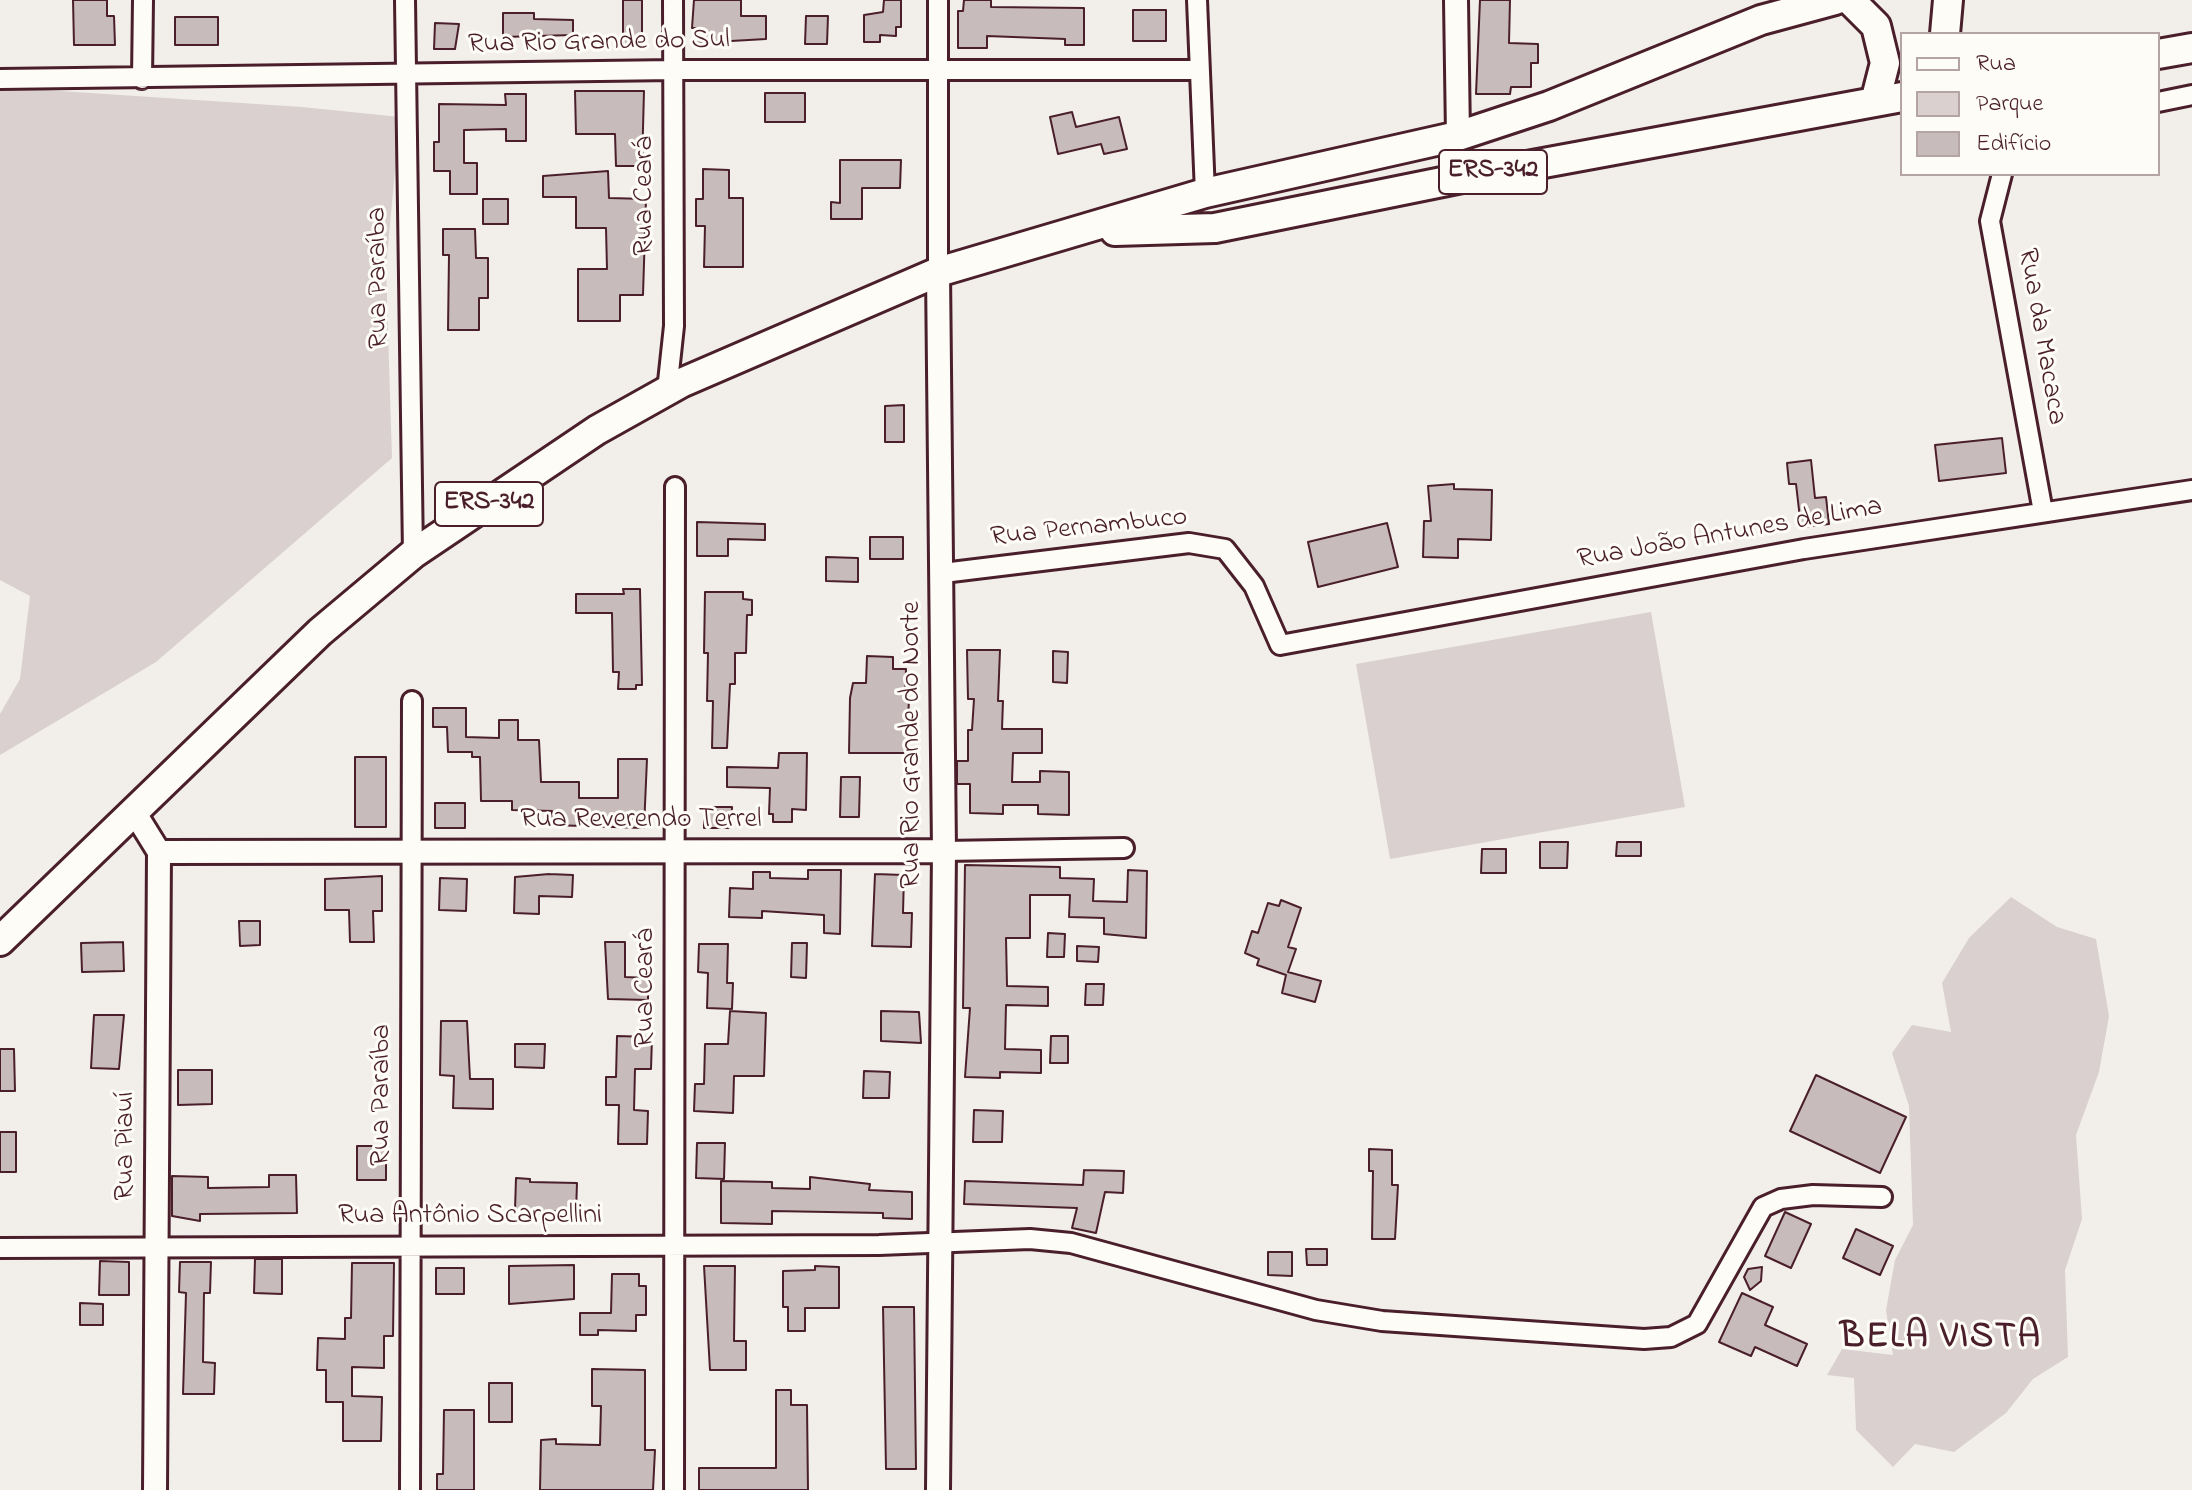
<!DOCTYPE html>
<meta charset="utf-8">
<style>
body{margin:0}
#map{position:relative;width:2192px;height:1490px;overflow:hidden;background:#f2efeb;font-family:"Indie Flower",sans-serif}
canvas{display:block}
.legend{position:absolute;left:1900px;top:32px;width:260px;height:144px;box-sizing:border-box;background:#fdfcf7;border:2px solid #b5a4a5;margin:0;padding:10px 14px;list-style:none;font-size:24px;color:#4a1f2b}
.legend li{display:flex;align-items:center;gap:16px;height:40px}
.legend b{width:40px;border:2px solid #b5a4a5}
</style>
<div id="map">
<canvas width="2192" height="1490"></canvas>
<ul class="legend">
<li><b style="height:10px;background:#fdfcf7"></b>Rua</li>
<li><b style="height:22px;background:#d9d0cf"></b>Parque</li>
<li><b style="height:22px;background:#c8bbbb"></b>Edifício</li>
</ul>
</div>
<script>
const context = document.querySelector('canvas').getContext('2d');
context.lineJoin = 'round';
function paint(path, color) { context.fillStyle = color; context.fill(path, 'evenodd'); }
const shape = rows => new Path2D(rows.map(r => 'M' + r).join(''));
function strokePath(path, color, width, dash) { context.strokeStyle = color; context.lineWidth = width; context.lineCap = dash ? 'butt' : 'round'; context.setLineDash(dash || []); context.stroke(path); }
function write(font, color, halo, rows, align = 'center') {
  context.font = font + ' "Indie Flower",sans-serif'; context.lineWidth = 6; context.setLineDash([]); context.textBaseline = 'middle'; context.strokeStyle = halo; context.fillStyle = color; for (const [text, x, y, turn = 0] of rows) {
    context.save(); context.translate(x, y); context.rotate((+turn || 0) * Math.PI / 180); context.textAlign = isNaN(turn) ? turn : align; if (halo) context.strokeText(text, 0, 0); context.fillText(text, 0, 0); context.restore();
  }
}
paint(shape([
 [0,87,302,107,400,117,386,268,392,458,156,662,0,755,0,714,20,679,30,596,0,580],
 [1651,612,1685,807,1390,859,1356,664],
 [2011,897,2057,927,2096,939,2109,1016,2099,1072,2076,1135,2082,1219,2065,1270,2068,1357,2033,1379,2006,1413,1954,1452,1915,1444,1893,1467,1856,1430,1854,1378,1827,1375,1842,1349,1893,1355,1886,1310,1895,1260,1913,1225,1909,1106,1892,1053,1912,1025,1951,1032,1942,983,1969,938]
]), '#d9d0cf');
const building = shape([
 [73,0,107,0,107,16,114,16,115,45,74,45,73,0],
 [623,0,642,0,642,45,623,45,623,0],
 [694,0,741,0,741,16,766,16,766,39,696,43,696,28,692,28,694,0],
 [884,0,901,0,901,27,896,27,896,36,880,35,880,42,864,42,864,15,883,12,884,0],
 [964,0,991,0,991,7,1084,8,1084,45,1065,45,1065,39,987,36,987,48,958,48,958,11,963,11,964,0],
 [1480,0,1510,0,1509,43,1538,44,1538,63,1531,63,1531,87,1511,87,1510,94,1476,94,1480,0],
 [1133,10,1166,10,1166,41,1133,41,1133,10],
 [503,13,534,13,534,19,573,20,573,35,503,37,503,13],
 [806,16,828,16,827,44,805,44,806,16],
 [175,17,218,17,218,45,175,45,175,17],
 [435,23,459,24,455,49,434,49,435,23],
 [575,91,644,91,642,166,616,166,615,134,576,134,575,91],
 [765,93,805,93,805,122,765,122,765,93],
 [505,94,526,94,526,141,506,141,506,129,464,130,464,163,477,163,477,194,450,194,450,171,434,171,434,142,439,142,439,104,506,105,505,94],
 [1072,112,1076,127,1119,117,1127,149,1104,154,1101,144,1058,154,1050,117,1072,112],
 [840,160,901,160,900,188,862,188,862,219,831,219,831,202,840,203,840,160],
 [703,169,729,170,729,198,743,198,743,267,704,267,705,226,696,226,696,199,703,199,703,169],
 [608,171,609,198,646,199,643,295,620,295,620,321,578,321,578,269,607,269,606,228,576,228,576,197,543,197,543,176,608,171],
 [483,199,508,199,508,224,483,224,483,199],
 [443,229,475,229,476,258,488,258,488,298,479,298,479,330,448,330,449,255,443,255,443,229],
 [904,405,904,442,885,442,885,406,904,405],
 [2002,438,2006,473,1939,481,1935,445,2002,438],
 [1811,460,1815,498,1826,497,1829,524,1801,527,1796,484,1789,484,1787,463,1811,460],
 [1454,484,1454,489,1492,490,1491,540,1458,539,1458,558,1423,557,1424,521,1431,521,1428,486,1454,484],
 [697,522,765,524,765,540,728,539,728,556,697,556,697,522],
 [1387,523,1398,567,1318,587,1308,542,1387,523],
 [870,537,903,537,903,559,870,559,870,537],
 [826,557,858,558,858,582,826,581,826,557],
 [623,589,640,589,642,685,636,685,636,689,618,689,619,672,613,672,612,613,576,613,576,594,624,594,623,589],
 [705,592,743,592,743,599,752,600,752,615,747,615,746,653,735,653,735,684,730,684,727,748,712,748,713,701,707,701,708,653,704,653,705,592],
 [967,650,1000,650,998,701,1003,701,1002,729,1042,729,1042,753,1013,753,1012,782,1040,782,1040,771,1069,772,1069,815,1038,814,1038,805,1003,805,1003,814,970,813,970,784,957,784,957,761,968,761,968,730,972,730,974,699,968,699,967,650],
 [1053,651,1068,652,1067,683,1053,682,1053,651],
 [867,656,893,657,893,669,906,669,905,697,909,697,907,753,849,753,850,698,853,683,866,683,867,656],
 [433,708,466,708,466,737,499,738,499,720,518,720,518,740,539,740,541,782,579,782,579,798,618,798,618,759,647,759,644,828,552,825,552,811,512,810,512,801,481,801,480,757,472,757,472,752,448,752,447,727,433,727,433,708],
 [779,753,807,753,806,810,792,809,792,822,773,822,773,814,769,814,770,788,727,787,727,767,778,768,779,753],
 [355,757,386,757,386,827,355,827,355,757],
 [841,777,860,777,859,817,840,817,841,777],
 [435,803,465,803,465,828,435,828,435,803],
 [704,807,732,807,731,828,704,828,704,807],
 [1540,842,1568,842,1567,868,1540,868,1540,842],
 [1617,842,1641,842,1641,856,1616,856,1617,842],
 [1482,849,1506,849,1506,873,1481,873,1482,849],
 [965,865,1060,867,1060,878,1094,879,1093,901,1127,902,1128,870,1147,871,1146,938,1104,934,1104,918,1069,917,1070,895,1030,895,1030,938,1006,938,1007,986,1048,987,1048,1006,1006,1005,1005,1049,1041,1050,1041,1073,1000,1072,1000,1078,965,1077,970,1008,963,1008,965,865],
 [808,870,841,870,840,934,824,933,824,915,762,911,762,918,729,917,730,888,753,889,753,872,770,872,770,878,808,879,808,870],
 [549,874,573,875,572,897,539,896,539,914,514,913,515,877,549,874],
 [875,874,904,875,903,913,912,913,911,947,872,946,875,874],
 [382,876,382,911,373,911,374,942,350,942,349,910,325,910,325,879,382,876],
 [440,878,467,879,466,911,439,910,440,878],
 [1281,900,1301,908,1288,947,1296,949,1288,972,1321,981,1315,1002,1282,993,1286,975,1257,965,1259,959,1245,953,1252,931,1258,933,1268,903,1279,906,1281,900],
 [239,921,260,921,260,945,240,946,239,921],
 [1048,933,1065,934,1064,957,1047,957,1048,933],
 [123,942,124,971,82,972,81,943,123,942],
 [605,942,625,942,625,977,648,978,648,1000,608,999,605,942],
 [792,943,807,943,806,978,791,977,792,943],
 [699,944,728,944,727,983,733,983,732,1009,707,1008,708,973,698,972,699,944],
 [1077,946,1099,947,1098,962,1077,961,1077,946],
 [1086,984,1104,984,1103,1005,1085,1005,1086,984],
 [730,1011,766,1013,764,1076,734,1076,733,1113,694,1111,695,1084,704,1084,705,1044,728,1044,730,1011],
 [881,1011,919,1012,921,1043,881,1041,881,1011],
 [94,1015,124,1015,119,1069,91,1068,94,1015],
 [441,1021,467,1021,470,1079,493,1079,493,1109,453,1108,454,1076,440,1075,441,1021],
 [617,1036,652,1037,651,1069,635,1069,634,1110,648,1111,647,1144,618,1144,619,1105,606,1105,606,1077,616,1077,617,1036],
 [1051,1036,1068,1036,1068,1063,1050,1063,1051,1036],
 [515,1044,545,1044,544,1068,515,1067,515,1044],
 [0,1049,14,1049,15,1091,0,1091,0,1049],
 [178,1070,212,1070,212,1104,178,1105,178,1070],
 [864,1071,890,1072,889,1098,863,1098,864,1071],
 [1816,1075,1906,1117,1880,1173,1790,1131,1816,1075],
 [974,1110,1003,1111,1002,1142,973,1142,974,1110],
 [0,1132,16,1132,16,1172,0,1172,0,1132],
 [697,1143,725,1143,724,1179,696,1178,697,1143],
 [357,1146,386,1146,386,1180,357,1180,357,1146],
 [1369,1149,1392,1150,1392,1185,1398,1185,1395,1239,1372,1239,1373,1171,1369,1171,1369,1149],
 [1084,1170,1124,1171,1123,1193,1105,1192,1096,1233,1072,1228,1077,1208,964,1204,965,1181,1083,1185,1084,1170],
 [269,1175,296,1175,297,1213,200,1214,200,1221,172,1216,172,1176,208,1177,208,1188,269,1187,269,1175],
 [810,1177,870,1184,869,1190,912,1192,912,1219,883,1218,883,1213,772,1211,772,1224,721,1223,721,1181,772,1182,772,1188,810,1189,810,1177],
 [516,1178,530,1179,530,1182,577,1183,576,1212,515,1210,516,1178],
 [1785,1212,1811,1224,1791,1268,1765,1256,1785,1212],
 [1856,1229,1893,1246,1880,1275,1843,1258,1856,1229],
 [1306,1249,1327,1249,1327,1265,1307,1265,1306,1249],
 [1268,1252,1292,1252,1292,1276,1268,1275,1268,1252],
 [255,1259,282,1259,282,1294,254,1293,255,1259],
 [100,1261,129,1262,129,1295,99,1295,100,1261],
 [180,1262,211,1262,210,1293,204,1293,203,1362,215,1363,214,1394,183,1394,186,1293,179,1292,180,1262],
 [352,1263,394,1263,393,1336,384,1336,384,1368,352,1367,352,1396,382,1397,381,1441,343,1441,343,1402,326,1402,326,1370,317,1370,318,1338,345,1339,345,1318,351,1318,352,1263],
 [574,1265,574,1299,509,1304,509,1266,574,1265],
 [704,1266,735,1266,734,1341,746,1341,746,1370,710,1370,704,1266],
 [815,1266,839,1267,839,1308,805,1308,805,1331,788,1331,788,1307,783,1307,783,1271,815,1270,815,1266],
 [1762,1267,1761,1281,1750,1290,1744,1277,1748,1269,1762,1267],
 [436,1268,464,1268,464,1294,436,1294,436,1268],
 [612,1274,639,1274,639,1286,646,1286,646,1315,636,1315,636,1331,598,1330,598,1335,580,1335,580,1313,611,1313,612,1274],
 [1742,1293,1773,1307,1765,1325,1807,1344,1797,1366,1755,1347,1751,1356,1719,1342,1742,1293],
 [80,1303,103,1304,103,1325,80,1325,80,1303],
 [883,1307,914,1307,916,1469,886,1469,883,1307],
 [592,1369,645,1370,645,1450,655,1450,653,1490,540,1490,541,1440,556,1439,556,1444,600,1445,601,1406,592,1406,592,1369],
 [489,1383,512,1383,512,1422,489,1422,489,1383],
 [776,1390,791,1390,791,1405,807,1405,808,1490,699,1490,699,1468,776,1468,776,1390],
 [444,1410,474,1410,474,1490,437,1490,437,1474,443,1474,444,1410]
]);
paint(building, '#c8bbbb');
strokePath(building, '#4a1f2b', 2);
const minor = shape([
 [405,0,413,554],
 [938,0,938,272],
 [1197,0,1205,193],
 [0,79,674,70,1199,70],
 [142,79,143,0],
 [2158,102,2192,95],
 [2002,174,1990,221,2043,512],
 [667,391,674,326,673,0],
 [943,573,1189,543,1225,549,1254,586,1280,645,1804,549,2192,490],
 [944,851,1124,848],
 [0,1248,879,1245,1030,1239,1071,1243,1316,1310,1382,1321,1644,1339,1671,1337,1697,1324,1763,1207,1781,1199,1813,1195,1882,1197],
 [410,1490,412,701],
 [674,1490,675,487]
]);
const tertiary = shape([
 [1456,0,1458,136],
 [133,810,159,852,155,1490],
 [159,852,944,851],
 [938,1490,944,851,938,272]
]);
const primary = shape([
 [1850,0,1876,26,1885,63,1875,102],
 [1945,34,1948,0],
 [2158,54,2192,48],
 [1115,231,1215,228,1462,178,1902,97],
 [0,941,320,632,413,554,597,430,681,383,938,272,1205,193,1458,136,1549,106,1761,20,1835,0]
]);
strokePath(minor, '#4a1f2b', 24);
strokePath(tertiary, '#4a1f2b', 28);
strokePath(primary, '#4a1f2b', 34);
strokePath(minor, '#fdfcf7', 18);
strokePath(tertiary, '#fdfcf7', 22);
strokePath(primary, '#fdfcf7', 28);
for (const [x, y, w] of [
 [1493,172,108],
 [489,504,108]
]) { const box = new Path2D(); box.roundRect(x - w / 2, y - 22, w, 44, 6); context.fillStyle = '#fdfcf7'; context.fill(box); strokePath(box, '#4a1f2b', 2); }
write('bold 26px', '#4a1f2b', null, [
 ["ERS-342",1493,172],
 ["ERS-342",489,504]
]);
write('28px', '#4a1f2b', '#fdfcf7', [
 ["Rua Rio Grande do Sul",599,44,-1],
 ["Rua Ceará",646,196,-90],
 ["Rua Paraíba",380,278,-91],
 ["Rua da Macaca",2040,337,80],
 ["Rua Pernambuco",1089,529,-6],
 ["Rua João Antunes de Lima",1730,535,-10],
 ["Rua Rio Grande do Norte",913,745,-90],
 ["Rua Reverendo Terrel",641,821],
 ["Rua Ceará",647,988,-90],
 ["Rua Paraíba",383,1095,-90],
 ["Rua Piauí",127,1146,-90],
 ["Rua Antônio Scarpellini",470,1217]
]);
context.letterSpacing = '2px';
write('bold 36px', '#4a1f2b', '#fdfcf7', [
 ["BELA VISTA",1941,1340]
]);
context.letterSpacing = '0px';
</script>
